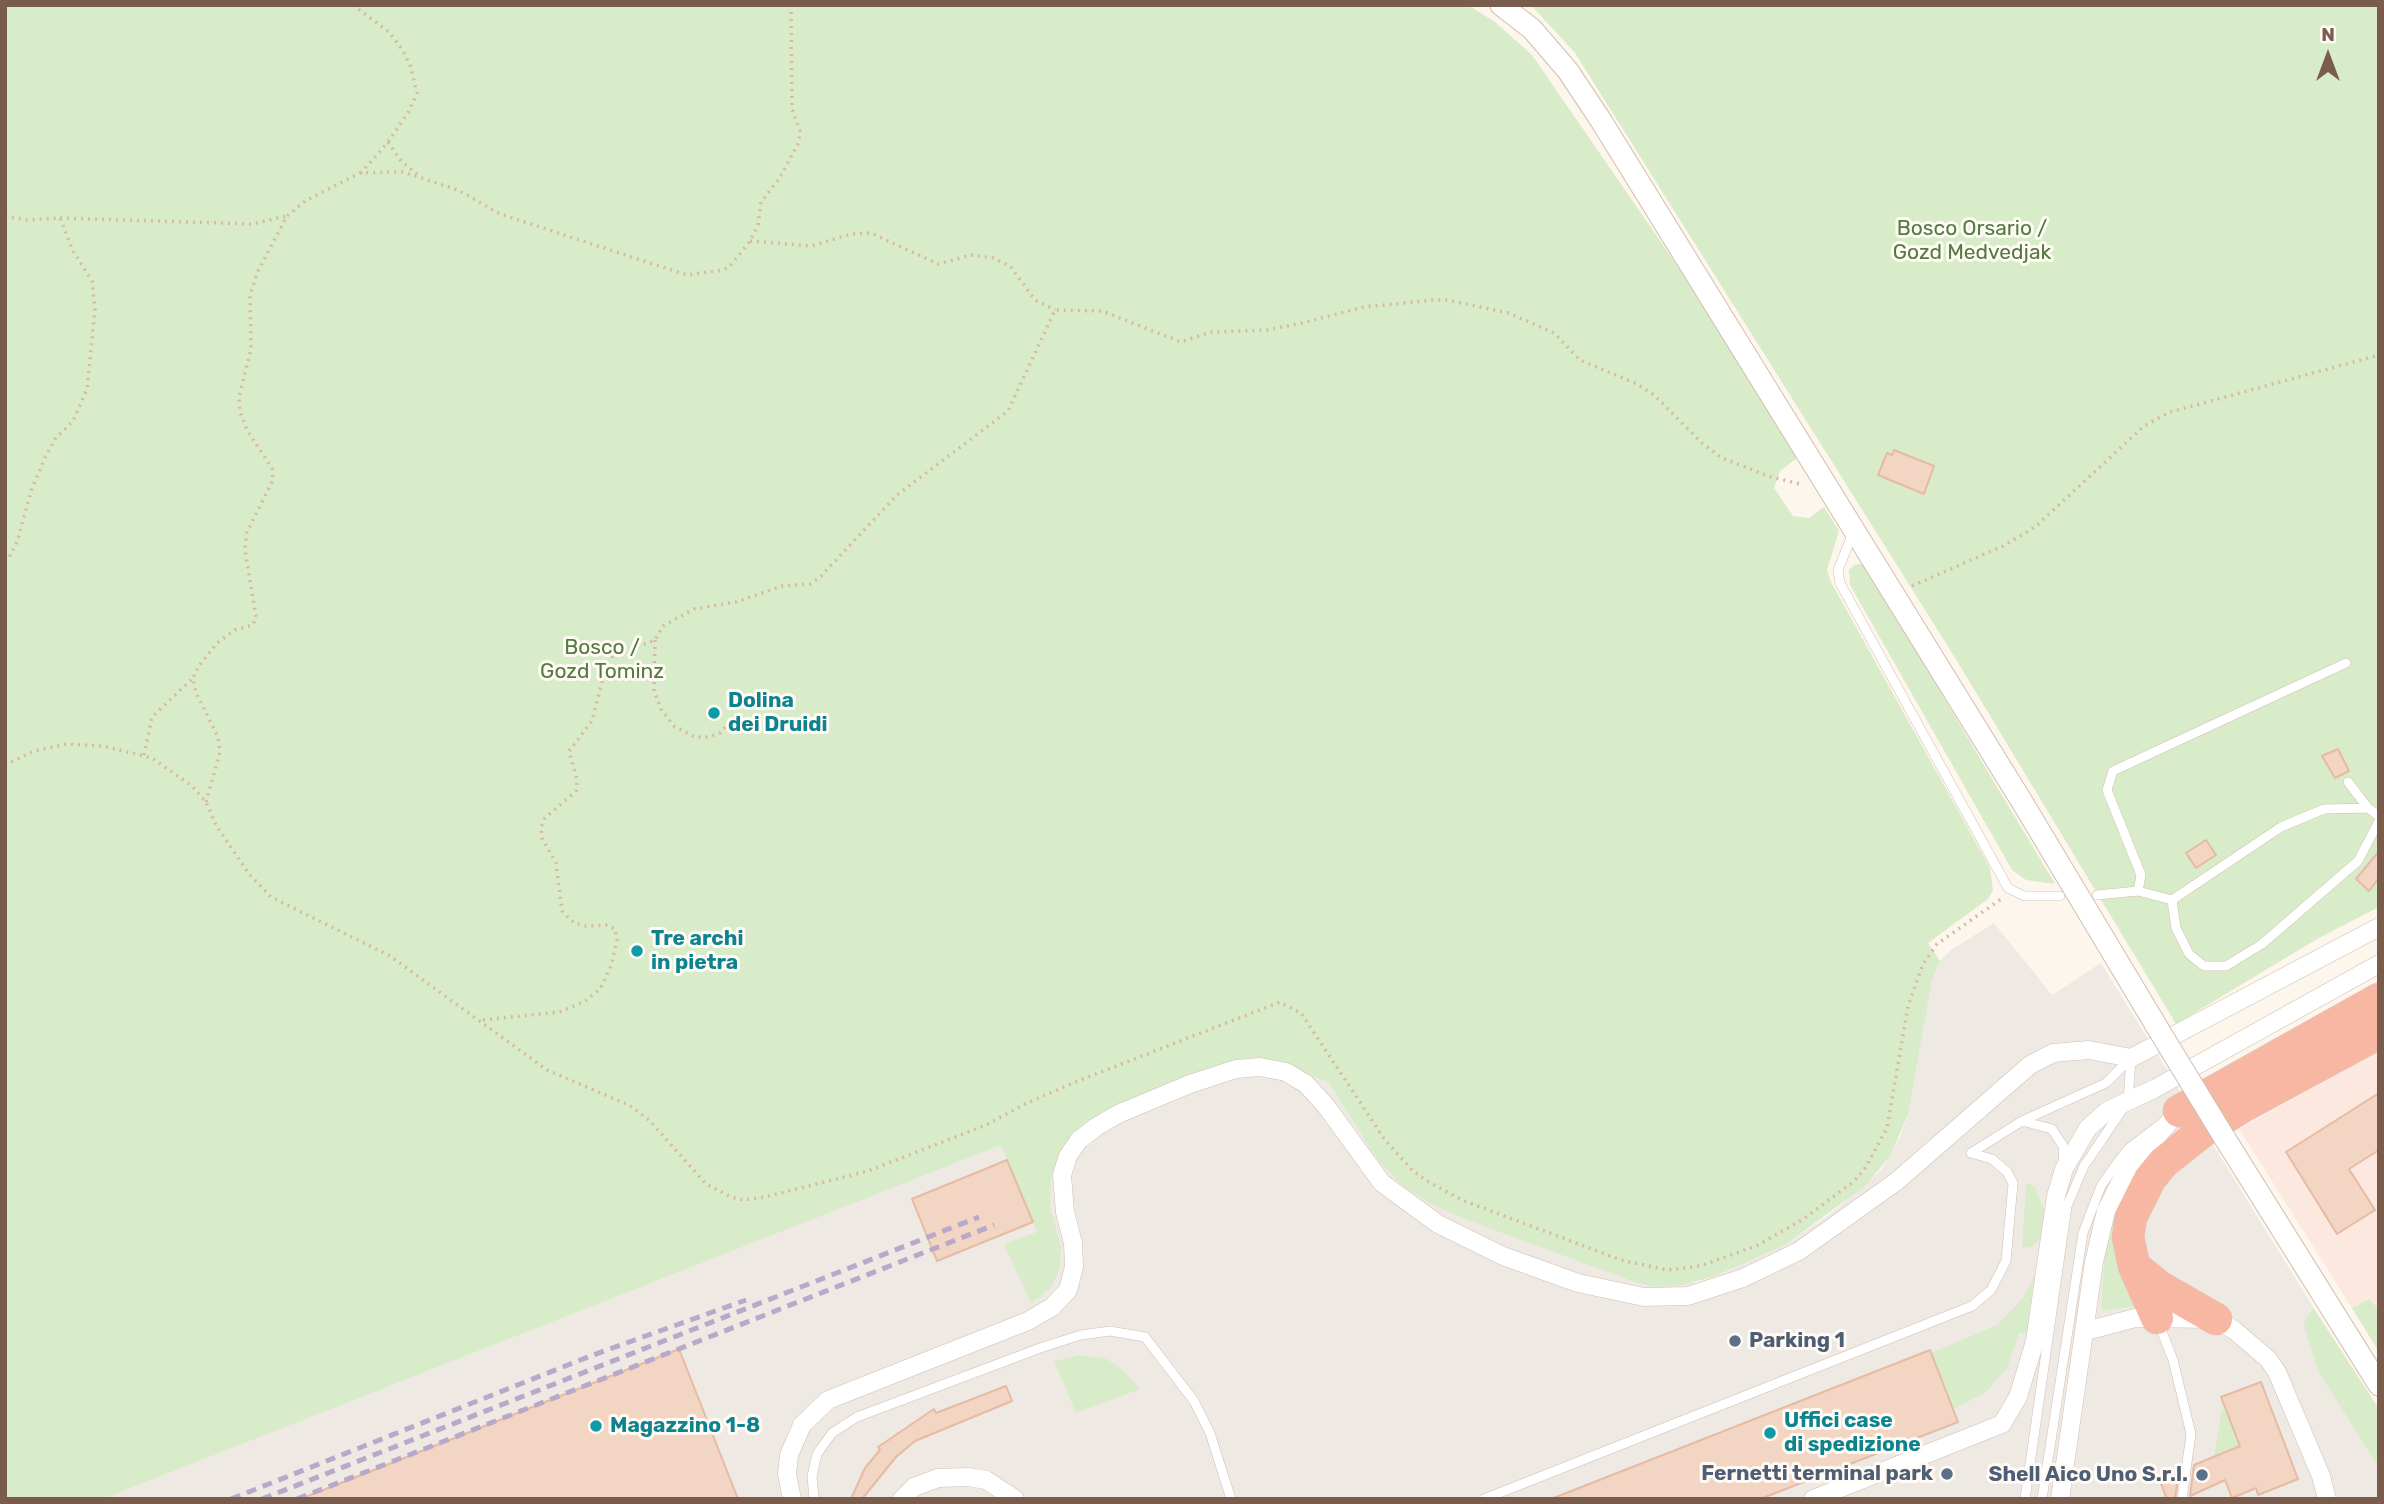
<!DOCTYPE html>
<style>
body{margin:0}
#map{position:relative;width:2384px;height:1504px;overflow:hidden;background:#fdf6ec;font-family:Rubik,sans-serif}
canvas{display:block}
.frame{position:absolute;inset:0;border:7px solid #7a5c4d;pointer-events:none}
.north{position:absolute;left:2293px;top:21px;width:70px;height:70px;-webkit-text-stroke:5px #fffaf3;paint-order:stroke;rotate:0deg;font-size:19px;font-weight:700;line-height:28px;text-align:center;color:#7a5c4d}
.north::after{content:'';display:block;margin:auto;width:24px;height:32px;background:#7a5c4d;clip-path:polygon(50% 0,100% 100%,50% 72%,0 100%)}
</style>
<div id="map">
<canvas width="2384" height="1504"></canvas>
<div class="frame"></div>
<div class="north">N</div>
</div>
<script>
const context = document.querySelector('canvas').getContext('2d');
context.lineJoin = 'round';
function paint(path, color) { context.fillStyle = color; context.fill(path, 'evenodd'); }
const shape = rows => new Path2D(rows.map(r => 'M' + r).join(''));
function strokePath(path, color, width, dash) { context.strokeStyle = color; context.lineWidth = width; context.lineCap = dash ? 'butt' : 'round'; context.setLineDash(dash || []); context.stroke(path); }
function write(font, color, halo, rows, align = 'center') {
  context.font = font + ' Rubik,sans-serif'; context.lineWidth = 6; context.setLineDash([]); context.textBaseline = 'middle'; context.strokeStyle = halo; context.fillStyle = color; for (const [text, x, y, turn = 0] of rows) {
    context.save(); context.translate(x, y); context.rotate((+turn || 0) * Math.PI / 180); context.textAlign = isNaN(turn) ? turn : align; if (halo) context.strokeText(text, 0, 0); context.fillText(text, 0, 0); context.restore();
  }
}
paint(shape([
 [2379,1051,2379,1309,2369,1299,2352,1308,2239,1129]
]), '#fde8e0');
paint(shape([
 [1994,923,2052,995,2101,963,2313,1307,2309,1311,2319,1373,2379,1468,2379,1499,103,1499,1294,1029,1377,1159,1695,1283,1713,1277,1785,1245,1833,1212,1882,1169,1900,1138,1909,1112,1932,980,1940,961,1951,950]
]), '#efe9e4');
paint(shape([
 [5,5,1468,5,1495,22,1532,55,1727,338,1797,458,1780,471,1774,488,1793,516,1809,518,1824,507,1839,531,1827,570,1831,582,1990,868,1993,890,1988,899,1928,943,1940,961,1932,980,1909,1112,1891,1155,1865,1186,1785,1245,1713,1277,1678,1286,1655,1287,1632,1281,1462,1218,1429,1203,1403,1186,1377,1159,1328,1082,1281,1063,1104,1113,1080,1128,1063,1147,1051,1178,1050,1207,1061,1247,1060,1267,1051,1288,1031,1303,1004,1244,1037,1232,1001,1145,103,1499,5,1499],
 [1531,5,2379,5,2379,907,2317,939,2176,1024,1954,656,1575,53],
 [1861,564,1867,569,2055,884,2026,880,2012,870,1850,585,1849,570,1854,565],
 [2029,1183,2035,1187,2046,1215,2042,1238,2031,1247,2022,1248,2026,1185],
 [2121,1200,2118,1212,2142,1305,2101,1311,2105,1249,2113,1215],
 [2034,1276,2027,1334,2019,1333,2007,1368,1985,1393,1953,1409,1931,1353,1997,1325,2023,1298],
 [2369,1299,2379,1309,2379,1352,2352,1308],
 [2313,1307,2379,1409,2379,1468,2319,1373,2305,1329,2304,1321],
 [1080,1355,1107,1359,1123,1370,1140,1389,1076,1413,1054,1361],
 [2222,1409,2225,1409,2240,1445,2214,1456]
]), '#d8ecc9');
const building = shape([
 [1894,450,1934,466,1924,494,1878,475,1887,453,1892,455,1894,450],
 [2338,749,2349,771,2335,778,2322,756,2338,749],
 [2206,840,2216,855,2196,868,2186,853,2206,840],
 [2379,851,2379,878,2369,891,2356,879,2379,851],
 [2379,1093,2379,1150,2349,1169,2375,1210,2337,1234,2286,1152,2379,1093],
 [1007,1160,1033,1222,937,1261,912,1199,1007,1160],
 [679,1349,738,1499,303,1499,303,1498,679,1349],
 [1930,1350,1958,1422,1760,1499,1551,1499,1930,1350],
 [2261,1382,2298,1479,2258,1495,2256,1488,2232,1498,2225,1480,2190,1496,2194,1465,2240,1446,2221,1397,2261,1382],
 [1006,1386,1012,1401,915,1441,896,1457,862,1499,851,1499,865,1468,880,1450,878,1447,934,1409,936,1413,1006,1386],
 [2179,1471,2175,1499,2167,1499,2159,1479,2179,1471]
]);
paint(building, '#f3d5c3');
strokePath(building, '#e6bba3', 2);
const service = shape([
 [1853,533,1838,570,1840,583,2008,888,2024,896,2060,896],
 [2348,782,2368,808],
 [2138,891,2141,875,2107,790,2113,771,2346,663],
 [2097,895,2138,891,2172,900,2281,827,2324,809,2368,808,2379,816],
 [2172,900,2176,928,2189,954,2204,966,2226,966,2262,944,2358,861,2379,821],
 [2022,1121,2052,1129,2063,1146,2064,1164],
 [1971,1153,2022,1121,2106,1083,2131,1058,2128,1101,2084,1166,2067,1206,2025,1499],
 [2159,1324,2173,1360,2191,1434,2182,1499],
 [814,1499,812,1476,817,1454,832,1433,857,1417,1043,1347,1081,1335,1110,1331,1145,1337,1194,1401,1210,1433,1231,1499],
 [1484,1499,1972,1306,1991,1290,2006,1261,2013,1183,2007,1172,1992,1159,1971,1153],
 [2042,1499,2083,1233,2101,1186,2115,1166,2128,1149,2158,1126]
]);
const minor = shape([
 [2086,1331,2135,1318,2216,1319,2234,1330,2268,1359,2277,1372,2321,1476,2327,1499],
 [792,1499,787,1474,789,1455,802,1425,828,1400,1028,1321,1052,1307,1068,1290,1074,1267,1073,1243,1065,1212,1062,1175,1068,1156,1079,1140,1096,1127,1118,1114,1190,1084,1236,1069,1260,1067,1286,1072,1306,1084,1326,1106,1382,1183,1438,1224,1503,1256,1578,1283,1644,1297,1688,1296,1743,1278,1799,1251,1897,1181,2030,1065,2053,1053,2089,1050,2131,1058,2379,927],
 [902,1499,914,1487,938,1478,968,1477,986,1480,1015,1499],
 [1813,1499,2002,1424,2018,1397,2035,1341,2056,1196,2064,1169,2088,1128,2107,1111,2154,1089,2379,964],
 [2060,1499,2094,1262,2106,1211,2126,1171,2179,1111]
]);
const tertiary = shape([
 [1501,5,1532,29,1568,71,1600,119,2024,805,2157,1027],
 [2224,1137,2379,1385]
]);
const motorway = shape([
 [2179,1111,2379,999],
 [2135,1267,2160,1287,2216,1319],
 [2157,1318,2134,1266,2128,1237,2131,1217,2150,1179,2164,1162,2202,1132,2242,1107,2379,1033]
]);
strokePath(service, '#d1beb0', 10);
strokePath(minor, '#d1beb0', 19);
strokePath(tertiary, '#d1beb0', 23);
strokePath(motorway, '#dad1cd', 33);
strokePath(shape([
 [353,5,389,32,402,49,410,65,417,93,409,111,388,142,361,173],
 [388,142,401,161,417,174],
 [5,216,26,220,60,218,73,251,92,281,95,309,87,389,73,421,55,439,45,458,32,488,17,542,7,561],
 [60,218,252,224,287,216],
 [750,241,811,246,851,234,871,233,938,264,971,255,993,258,1010,266,1035,300,1055,310],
 [1912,586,2003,546,2035,527,2144,426,2170,412,2379,355],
 [655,640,654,691,661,709,674,726,695,737,709,737,720,733,735,716],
 [144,755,152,717,193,678],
 [5,765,34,751,67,744,103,746,152,758,192,786,206,802,216,825,249,874,271,897,390,956,547,1070,629,1105,649,1120,706,1184,731,1197,744,1200,765,1197,868,1171,986,1125,1027,1103,1078,1081,1280,1002,1301,1013,1385,1140,1413,1171,1427,1181,1462,1200,1621,1260,1667,1270,1700,1266,1756,1246,1802,1220,1853,1182,1864,1170,1887,1128,1908,1006,1923,964,1937,944,2001,899],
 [206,802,220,752,218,737,196,693,193,678,198,667,217,643,235,630,253,625,256,617,245,550,247,532,273,480,272,468,248,432,240,412,239,397,251,349,250,296,257,273,287,216,305,201,360,173,403,172,458,190,500,214,687,275,723,270,730,266,750,241,758,225,761,202,779,179,799,142,800,131,792,109,791,5],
 [483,1020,559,1012,584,1002,600,989,611,966,617,940,615,929,608,925,586,926,574,923,562,911,556,863,542,838,541,827,545,818,576,791,577,780,569,751,592,721,607,662,613,656,655,640,663,626,694,609,736,602,782,586,810,584,821,576,897,495,1008,411,1055,310,1102,311,1181,342,1211,332,1267,330,1302,323,1364,307,1434,300,1447,300,1509,313,1554,333,1580,360,1637,384,1654,395,1703,444,1722,458,1771,477,1800,484]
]), '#d9b8a5', 3.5, [2, 5]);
strokePath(service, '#fff', 9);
strokePath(minor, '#fff', 18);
strokePath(tertiary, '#fff', 21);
strokePath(motorway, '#f7b7a3', 32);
strokePath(shape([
 [231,1499,593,1355,746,1300],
 [262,1499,979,1217],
 [297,1499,994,1225]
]), '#b9a8c9', 5, [10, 7]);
const tertiaryBridge = shape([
 [2157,1027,2224,1137]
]);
strokePath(tertiaryBridge, '#d1beb0', 23, []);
strokePath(tertiaryBridge, '#fff', 21);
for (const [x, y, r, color] of [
 [714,713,7,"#0f9aa8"],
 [637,951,7,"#0f9aa8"],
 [1735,1341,7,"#5c6f8a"],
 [596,1426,7,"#0f9aa8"],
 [1770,1433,7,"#0f9aa8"],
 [1947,1474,7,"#5c6f8a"],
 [2202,1475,7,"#5c6f8a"]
]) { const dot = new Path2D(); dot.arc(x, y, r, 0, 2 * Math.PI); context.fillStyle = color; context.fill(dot); strokePath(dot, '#fffaf3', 2.5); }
write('21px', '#537a41', '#fffaf3', [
 ["Bosco Orsario /",1972,229],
 ["Gozd Medvedjak",1972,253],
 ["Bosco /",602,648],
 ["Gozd Tominz",602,672]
]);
write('bold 21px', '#0d838f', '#fffaf3', [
 ["Dolina",728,701],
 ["dei Druidi",728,725],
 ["Tre archi",651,939],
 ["in pietra",651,963],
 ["Uffici case",1784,1421],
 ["di spedizione",1784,1445],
 ["Magazzino 1-8",610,1426]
], 'left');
write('bold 21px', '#4e5e75', '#fffaf3', [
 ["Parking 1",1749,1341,"left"],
 ["Fernetti terminal park",1933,1474],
 ["Shell Aico Uno S.r.l.",2188,1475]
], 'right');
</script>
